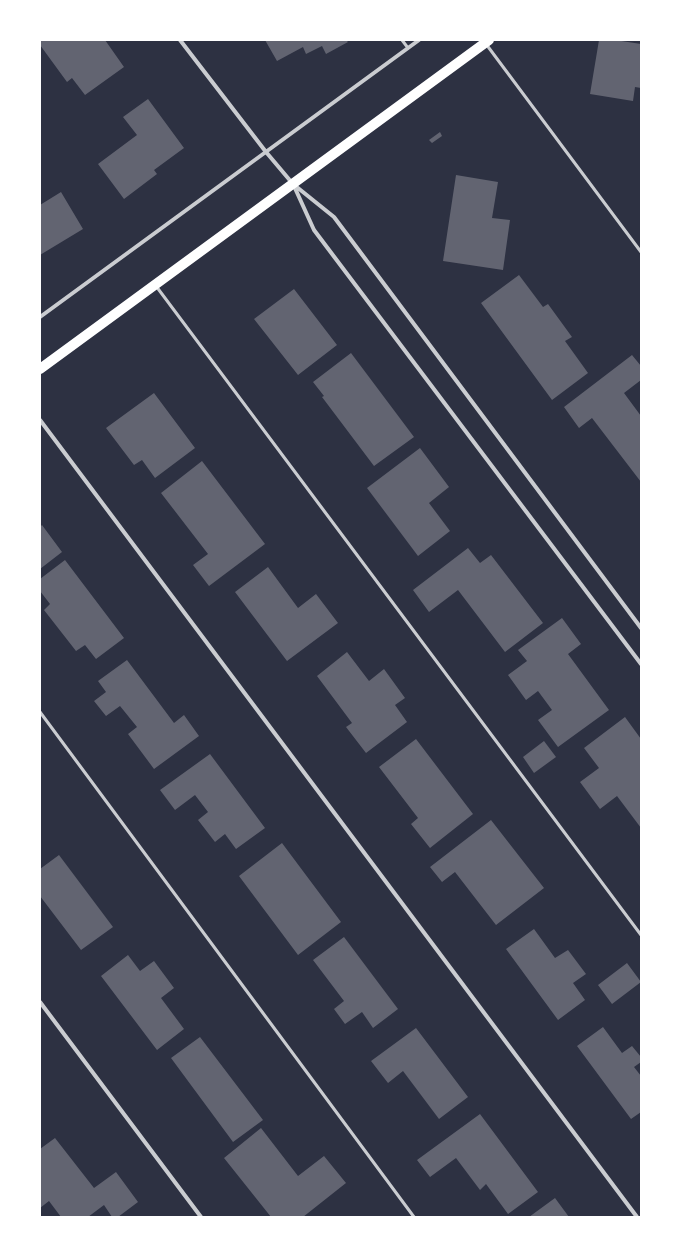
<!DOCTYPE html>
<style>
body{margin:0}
#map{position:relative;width:681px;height:1257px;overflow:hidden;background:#2d3142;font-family:"IBM Plex Serif",serif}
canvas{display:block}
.frame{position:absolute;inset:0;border:41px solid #fff;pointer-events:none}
</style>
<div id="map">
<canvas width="681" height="1257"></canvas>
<div class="frame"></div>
</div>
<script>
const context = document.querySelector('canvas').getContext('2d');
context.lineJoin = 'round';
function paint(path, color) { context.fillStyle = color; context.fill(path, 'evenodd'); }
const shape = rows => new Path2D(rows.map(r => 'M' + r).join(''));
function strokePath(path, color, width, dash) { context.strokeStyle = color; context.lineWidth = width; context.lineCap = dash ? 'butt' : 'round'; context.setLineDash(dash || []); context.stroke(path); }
paint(shape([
 [40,40,105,40,124,67,85,95,72,78,67,82,40,45],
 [265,40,346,40,348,42,326,54,322,46,306,54,303,47,277,61],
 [599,40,615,40,641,44,641,88,635,87,633,101,590,94],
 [148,99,184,148,154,170,157,174,124,199,98,164,137,135,123,117],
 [440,132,442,136,432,143,429,140],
 [456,175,498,182,492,218,510,220,503,270,443,261],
 [61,192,83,229,40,255,40,205],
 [519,275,543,307,548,304,572,337,565,341,588,373,552,400,481,303],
 [294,289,337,345,298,375,254,319],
 [351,353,414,437,374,466,322,397,324,396,313,382],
 [632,355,641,366,641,380,624,393,641,416,641,482,592,418,579,428,564,407],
 [154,393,195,448,155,478,142,460,134,465,106,428],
 [420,448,449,487,429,503,450,531,418,556,367,488],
 [202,461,265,544,209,586,193,565,208,554,161,493],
 [42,525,62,552,40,569,40,527],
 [468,548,480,563,491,555,543,623,505,652,458,590,429,612,413,590],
 [65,560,124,638,96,659,85,645,76,651,44,610,50,604,40,591,40,579],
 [268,567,298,608,316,594,338,623,287,661,235,592],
 [562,618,581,644,568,654,609,710,558,747,538,720,552,710,538,691,526,700,508,675,527,661,518,650],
 [347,652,369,681,384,669,405,698,395,705,407,722,366,753,346,727,352,723,317,676],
 [127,660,174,723,184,715,199,736,154,769,128,734,137,727,120,706,106,716,94,701,106,692,98,681],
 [625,717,641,739,641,828,617,796,600,809,580,782,599,768,584,748],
 [416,739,473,814,430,848,411,824,418,818,379,767],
 [544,741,556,757,534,773,523,757],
 [210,754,265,828,236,849,225,834,215,842,198,820,208,812,195,795,175,810,160,790],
 [491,820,544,888,496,925,455,872,442,882,430,867],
 [282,843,341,922,298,955,239,876],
 [59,855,113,927,81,950,40,896,40,869],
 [534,929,555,958,568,950,586,974,573,983,585,1000,558,1020,506,949],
 [344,937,398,1009,373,1028,362,1012,345,1024,334,1009,344,1001,313,960],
 [128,955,140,971,154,961,174,988,161,998,184,1029,157,1050,101,976],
 [627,963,641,982,612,1004,598,985],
 [603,1027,622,1053,632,1046,641,1057,641,1062,634,1067,641,1076,641,1112,631,1119,577,1046],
 [416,1028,468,1097,439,1119,403,1071,388,1083,371,1061],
 [200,1037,263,1120,233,1142,171,1058],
 [480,1114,538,1192,508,1214,486,1184,480,1190,456,1158,430,1177,417,1160],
 [261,1128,298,1176,324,1156,346,1183,303,1217,271,1217,224,1158],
 [55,1138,94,1188,116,1172,138,1202,118,1217,112,1217,104,1205,88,1217,61,1217,49,1201,40,1208,40,1149],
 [555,1198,569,1217,529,1217]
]), '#626471');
strokePath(shape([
 [402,40,408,48],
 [486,44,641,252],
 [156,286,641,935],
 [40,712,414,1217]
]), '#caccd0', 3);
strokePath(shape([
 [180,40,266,152,293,184,334,217,641,628],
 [294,186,314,230,641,664],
 [40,317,419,40],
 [40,420,637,1217],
 [40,1002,201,1217]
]), '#caccd0', 4);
strokePath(shape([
 [40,369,489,40]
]), '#fff', 10);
</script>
